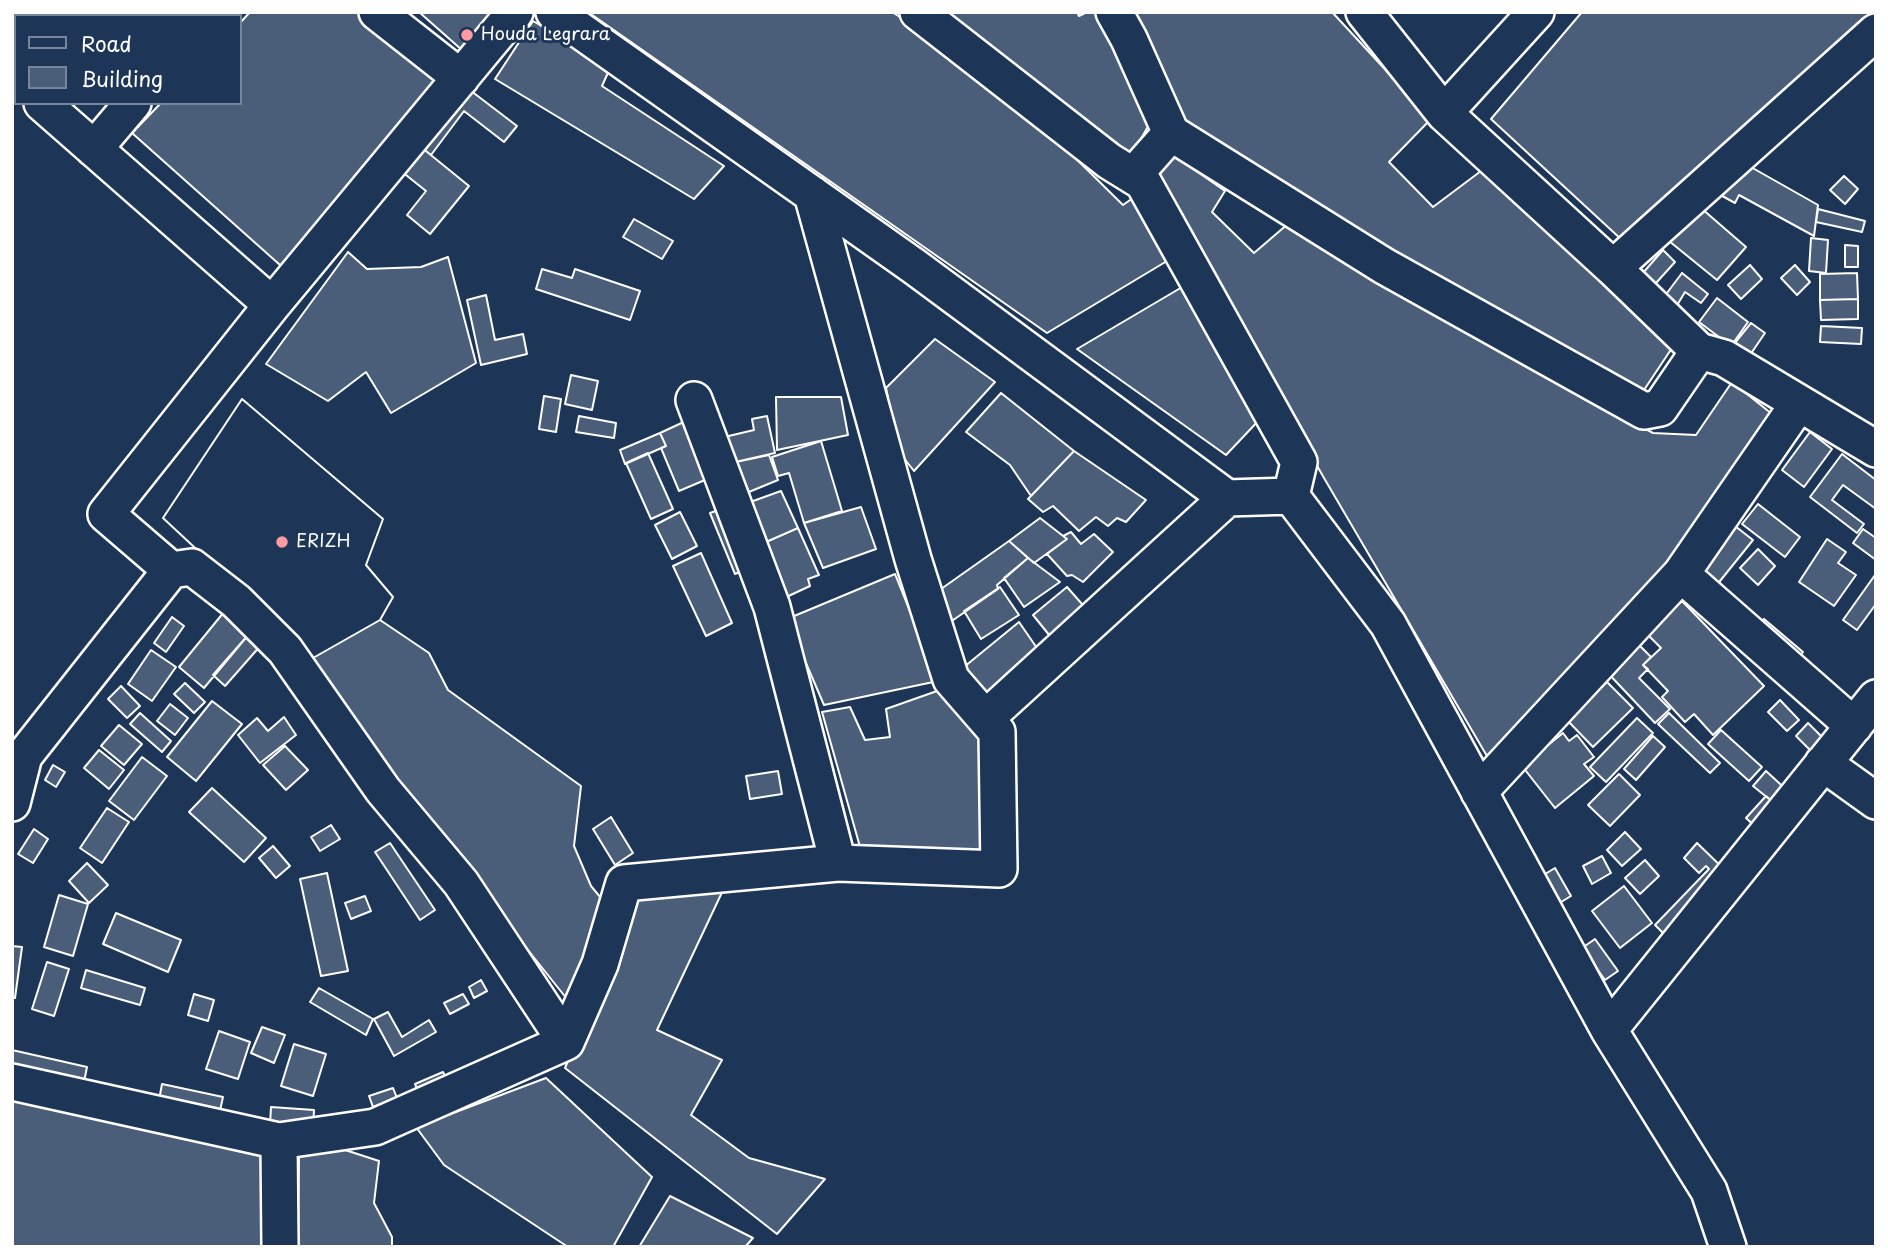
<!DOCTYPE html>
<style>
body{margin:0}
#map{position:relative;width:1888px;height:1259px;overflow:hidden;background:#1d3557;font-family:"Playpen Sans",sans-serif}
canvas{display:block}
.frame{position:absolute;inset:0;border:14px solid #fff;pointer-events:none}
.legend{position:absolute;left:14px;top:14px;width:228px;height:91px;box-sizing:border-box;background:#1d3557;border:2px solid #77869a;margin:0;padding:9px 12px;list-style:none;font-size:21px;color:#fff}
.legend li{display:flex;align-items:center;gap:14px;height:35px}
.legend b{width:35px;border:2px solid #77869a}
</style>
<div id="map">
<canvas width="1888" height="1259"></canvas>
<div class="frame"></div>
<ul class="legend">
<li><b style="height:9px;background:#1d3557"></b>Road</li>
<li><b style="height:19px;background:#4a5d79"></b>Building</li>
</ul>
</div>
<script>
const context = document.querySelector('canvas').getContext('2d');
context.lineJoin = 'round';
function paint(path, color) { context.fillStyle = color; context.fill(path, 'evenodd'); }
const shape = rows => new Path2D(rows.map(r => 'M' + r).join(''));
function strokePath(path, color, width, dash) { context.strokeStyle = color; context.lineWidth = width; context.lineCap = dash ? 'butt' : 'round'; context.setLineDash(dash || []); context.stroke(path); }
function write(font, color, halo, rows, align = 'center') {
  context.font = font + ' "Playpen Sans",sans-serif'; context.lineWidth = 6; context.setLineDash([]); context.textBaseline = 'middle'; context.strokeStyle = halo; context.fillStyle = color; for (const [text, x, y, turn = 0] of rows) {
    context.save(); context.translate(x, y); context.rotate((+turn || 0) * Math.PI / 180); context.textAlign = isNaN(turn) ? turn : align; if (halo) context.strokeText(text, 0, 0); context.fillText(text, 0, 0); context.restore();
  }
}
const building = shape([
 [12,12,32,12,29,16,16,16,16,32,12,30,12,12],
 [250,12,363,12,444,79,289,273,132,133,161,103,240,103,240,23,250,12],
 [419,12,508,12,471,58,419,12],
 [588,12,892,12,989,73,1123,205,1140,193,1172,258,1047,333,588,12],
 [948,12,1077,12,1079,16,1087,12,1100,12,1151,121,1132,155,948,12],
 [1126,12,1332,12,1431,119,1389,162,1433,207,1493,162,1678,339,1638,399,1249,169,1182,117,1126,12],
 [1582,12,1872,12,1623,241,1491,119,1582,12],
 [533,21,611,66,602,86,724,166,694,199,495,79,533,21],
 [462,84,517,126,504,142,464,111,431,155,416,143,462,84],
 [416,143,469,186,430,234,407,215,426,191,396,167,416,143],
 [1175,156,1225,191,1212,212,1254,253,1289,223,1506,352,1653,433,1696,435,1732,382,1772,414,1686,559,1494,768,1324,478,1153,176,1175,156],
 [1742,162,1818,205,1814,236,1739,195,1735,203,1715,192,1742,162],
 [1844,176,1858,189,1845,204,1830,190,1844,176],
 [1701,208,1746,247,1717,280,1669,241,1701,208],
 [1818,209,1865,221,1862,232,1816,222,1818,209],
 [634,219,673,241,662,259,623,237,634,219],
 [1811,238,1828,240,1826,273,1809,271,1811,238],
 [1845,245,1858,246,1858,267,1845,267,1845,245],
 [1663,250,1675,262,1647,293,1635,282,1663,250],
 [348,252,367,269,421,267,448,257,476,363,391,413,366,372,328,401,266,364,348,252],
 [1750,265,1762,279,1741,299,1728,285,1750,265],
 [1795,265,1810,282,1797,295,1781,278,1795,265],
 [542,269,572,278,575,269,640,291,630,320,536,289,542,269],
 [1682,273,1708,294,1701,303,1685,292,1676,307,1664,297,1682,273],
 [1857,273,1858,299,1820,300,1820,274,1857,273],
 [1189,283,1261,418,1226,455,1077,349,1189,283],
 [486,295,495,340,523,334,527,354,481,365,467,300,486,295],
 [1717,298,1748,322,1731,346,1699,322,1717,298],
 [1858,299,1858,319,1821,320,1820,300,1858,299],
 [1751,323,1765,333,1750,355,1734,344,1751,323],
 [1821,326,1862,328,1861,344,1820,342,1821,326],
 [935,339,995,382,914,471,899,452,886,388,935,339],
 [571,375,598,381,592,410,565,404,571,375],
 [1001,393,1074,451,1031,496,1010,465,966,432,1001,393],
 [544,396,561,399,556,432,539,429,544,396],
 [776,397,841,397,848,435,777,450,776,397],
 [242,399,383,519,366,565,393,597,380,620,429,653,448,690,581,786,574,846,591,886,610,909,571,1004,302,667,313,658,163,518,242,399],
 [242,399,383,519,366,565,393,597,380,620,313,658,163,518,242,399],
 [579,416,616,423,614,438,576,432,579,416],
 [767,416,775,453,731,463,716,439,754,430,752,419,767,416],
 [688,420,712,477,679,491,661,448,666,446,660,433,688,420],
 [1810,432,1832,449,1804,487,1782,470,1810,432],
 [660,433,666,446,625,464,620,450,660,433],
 [821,441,842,511,804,523,789,473,778,476,772,457,821,441],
 [1074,451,1146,500,1126,522,1117,518,1108,526,1096,517,1079,531,1053,506,1043,512,1028,499,1074,451],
 [648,453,673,509,651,519,626,463,648,453],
 [1842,454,1876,480,1876,509,1843,485,1832,500,1864,524,1857,533,1810,497,1842,454],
 [769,455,778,480,744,494,731,463,769,455],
 [781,491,798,528,757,546,742,505,781,491],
 [1758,504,1800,537,1785,557,1742,524,1758,504],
 [727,507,751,567,735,574,710,513,727,507],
 [861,507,876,549,823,568,804,523,861,507],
 [680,512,697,546,672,559,655,525,680,512],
 [1040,518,1067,539,1034,563,1009,541,1040,518],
 [1735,526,1753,540,1716,586,1699,572,1735,526],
 [798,528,819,575,808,579,810,586,780,600,757,546,798,528],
 [1863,529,1876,538,1876,560,1853,543,1863,529],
 [1071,532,1081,544,1094,534,1113,552,1083,582,1072,575,1067,576,1047,554,1067,539,1063,536,1071,532],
 [1827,539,1846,552,1838,563,1856,575,1834,606,1799,582,1827,539],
 [1009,541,1028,558,997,585,998,589,946,625,934,594,1009,541],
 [1758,549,1775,566,1758,585,1740,568,1758,549],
 [701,553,732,623,706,636,673,566,701,553],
 [1028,558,1060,582,1024,607,1004,578,1028,558],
 [895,574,938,681,824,705,787,619,895,574],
 [1875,575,1876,604,1857,630,1843,620,1875,575],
 [1000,587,1019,615,981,639,964,611,1000,587],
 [1067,587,1089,612,1054,641,1033,615,1067,587],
 [1682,601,1764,686,1713,735,1694,714,1685,722,1662,697,1668,691,1643,665,1661,648,1647,634,1682,601],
 [224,612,249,634,204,688,179,667,224,612],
 [172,617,184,626,166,652,154,643,172,617],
 [1764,619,1803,652,1795,663,1756,628,1764,619],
 [1019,622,1039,651,980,697,964,667,1019,622],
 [249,634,262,644,225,686,213,675,249,634],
 [1635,641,1651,657,1643,665,1648,669,1639,678,1670,709,1655,723,1605,670,1635,641],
 [151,650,176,667,152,701,128,684,151,650],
 [1607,682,1633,708,1593,747,1567,720,1607,682],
 [185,683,205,702,194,713,174,694,185,683],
 [121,686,140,706,127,718,108,699,121,686],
 [937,691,968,713,992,756,985,856,864,861,822,712,850,707,865,740,890,737,886,709,937,691],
 [1780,700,1799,720,1787,731,1768,712,1780,700],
 [212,701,242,724,196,781,167,757,212,701],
 [170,704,188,718,175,735,157,721,170,704],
 [140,713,171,741,162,752,130,724,140,713],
 [1669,713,1720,763,1710,773,1658,724,1669,713],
 [284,717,296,735,260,763,238,735,257,718,268,731,284,717],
 [1637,718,1653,733,1606,782,1590,767,1637,718],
 [1808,723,1831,746,1818,758,1796,736,1808,723],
 [119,725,142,744,124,765,101,746,119,725],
 [1721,730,1762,767,1749,781,1708,744,1721,730],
 [1563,733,1569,741,1577,735,1594,757,1584,764,1594,776,1555,808,1522,766,1563,733],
 [1653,736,1665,747,1636,780,1624,769,1653,736],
 [285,746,308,770,286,790,263,765,285,746],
 [99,750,124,770,109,789,84,768,99,750],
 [142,757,167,776,134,820,109,801,142,757],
 [53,765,65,772,56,787,45,780,53,765],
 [778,771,782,794,750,799,746,776,778,771],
 [1766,771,1791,794,1779,807,1753,786,1766,771],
 [1619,774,1640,795,1610,826,1588,805,1619,774],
 [212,788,266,838,244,862,189,812,212,788],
 [1766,796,1779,807,1759,830,1746,818,1766,796],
 [107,808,129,822,102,863,80,848,107,808],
 [611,817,633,853,615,865,593,829,611,817],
 [331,825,340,839,320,851,311,837,331,825],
 [34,829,48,839,33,863,18,854,34,829],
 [1625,832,1641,849,1622,866,1607,850,1625,832],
 [390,843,435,910,420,920,375,852,390,843],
 [1697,843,1728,873,1666,936,1655,925,1709,869,1706,866,1699,873,1684,858,1697,843],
 [273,846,290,866,276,878,259,858,273,846],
 [1602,856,1611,873,1592,884,1583,866,1602,856],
 [1645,860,1659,876,1640,894,1625,878,1645,860],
 [87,863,108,885,89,903,69,881,87,863],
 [1555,868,1571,896,1553,907,1537,879,1555,868],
 [327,873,348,971,321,976,300,879,327,873],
 [725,886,657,1030,722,1060,691,1115,749,1158,825,1179,777,1234,565,1068,636,897,725,886],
 [1624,886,1652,923,1620,948,1592,911,1624,886],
 [59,895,88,904,73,956,44,947,59,895],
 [365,896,371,911,351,919,345,903,365,896],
 [116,913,181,940,168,972,103,944,116,913],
 [1595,939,1618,971,1605,980,1582,948,1595,939],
 [12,946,22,947,15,998,12,998,12,946],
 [47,962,69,969,54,1016,32,1009,47,962],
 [86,970,145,988,140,1005,81,988,86,970],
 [481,980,487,991,474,998,469,987,481,980],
 [319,988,373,1019,366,1035,310,1002,319,988],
 [194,994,214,1000,208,1021,188,1015,194,994],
 [463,994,469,1004,450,1014,444,1003,463,994],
 [388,1012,402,1037,429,1020,436,1032,394,1056,374,1019,388,1012],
 [262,1027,285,1035,274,1063,251,1053,262,1027],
 [219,1031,250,1042,238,1079,206,1069,219,1031],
 [294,1044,326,1054,313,1096,281,1086,294,1044],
 [12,1050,87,1067,83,1087,12,1072,12,1050],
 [443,1072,449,1085,421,1097,415,1084,443,1072],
 [546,1078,652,1177,613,1247,568,1247,444,1165,416,1127,546,1078],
 [162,1084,223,1097,217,1124,157,1111,162,1084],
 [393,1088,397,1098,373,1107,369,1096,393,1088],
 [12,1097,269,1158,266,1247,12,1247,12,1097],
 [271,1107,314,1110,313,1127,270,1125,271,1107],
 [339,1148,379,1161,374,1203,392,1237,392,1247,298,1247,299,1155,339,1148],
 [670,1196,753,1238,745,1247,639,1247,670,1196]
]);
paint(building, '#4a5d79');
strokePath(building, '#fff', 2);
const minor = shape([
 [377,12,461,78],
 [554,12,915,267,1227,498,1291,496],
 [918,12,1109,161,1143,182,1299,462,1291,496],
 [1114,12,1129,39,1171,133,1384,266,1644,411,1660,408,1699,351],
 [1364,12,1444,113,1613,268,1699,351,1724,358,1876,449],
 [53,16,56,12],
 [209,16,212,12],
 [12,77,16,72],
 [42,103,272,305],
 [1444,113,1536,12],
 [94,149,133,103],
 [1133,176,1171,133],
 [1613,268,1876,32],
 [694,400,772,607,838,863],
 [1291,496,1388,624,1609,1030,1709,1191,1728,1247],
 [171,570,192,567,236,601,285,650,383,790,461,883,566,1042],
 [1681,574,1854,726],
 [986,718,1227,498],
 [1823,763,1876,801],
 [1479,792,1681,574,1799,403],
 [12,803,24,756,171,570,106,514,272,305,515,12],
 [1609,1030,1876,698],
 [12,1082,279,1141,375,1127,566,1042,600,964,624,883,838,863,999,869,997,732,951,679,913,559,812,194],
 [279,1141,280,1247]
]);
strokePath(minor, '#fff', 40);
strokePath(minor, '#1d3557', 35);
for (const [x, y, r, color] of [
 [467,35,7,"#ff9aa2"],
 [282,542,7,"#ff9aa2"]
]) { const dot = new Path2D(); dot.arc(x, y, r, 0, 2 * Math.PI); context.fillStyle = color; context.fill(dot); strokePath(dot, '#1d3557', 2.5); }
write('18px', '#fff', '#1d3557', [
 ["Houda Legrara",481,35],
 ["ERIZH",296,542]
], 'left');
</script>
